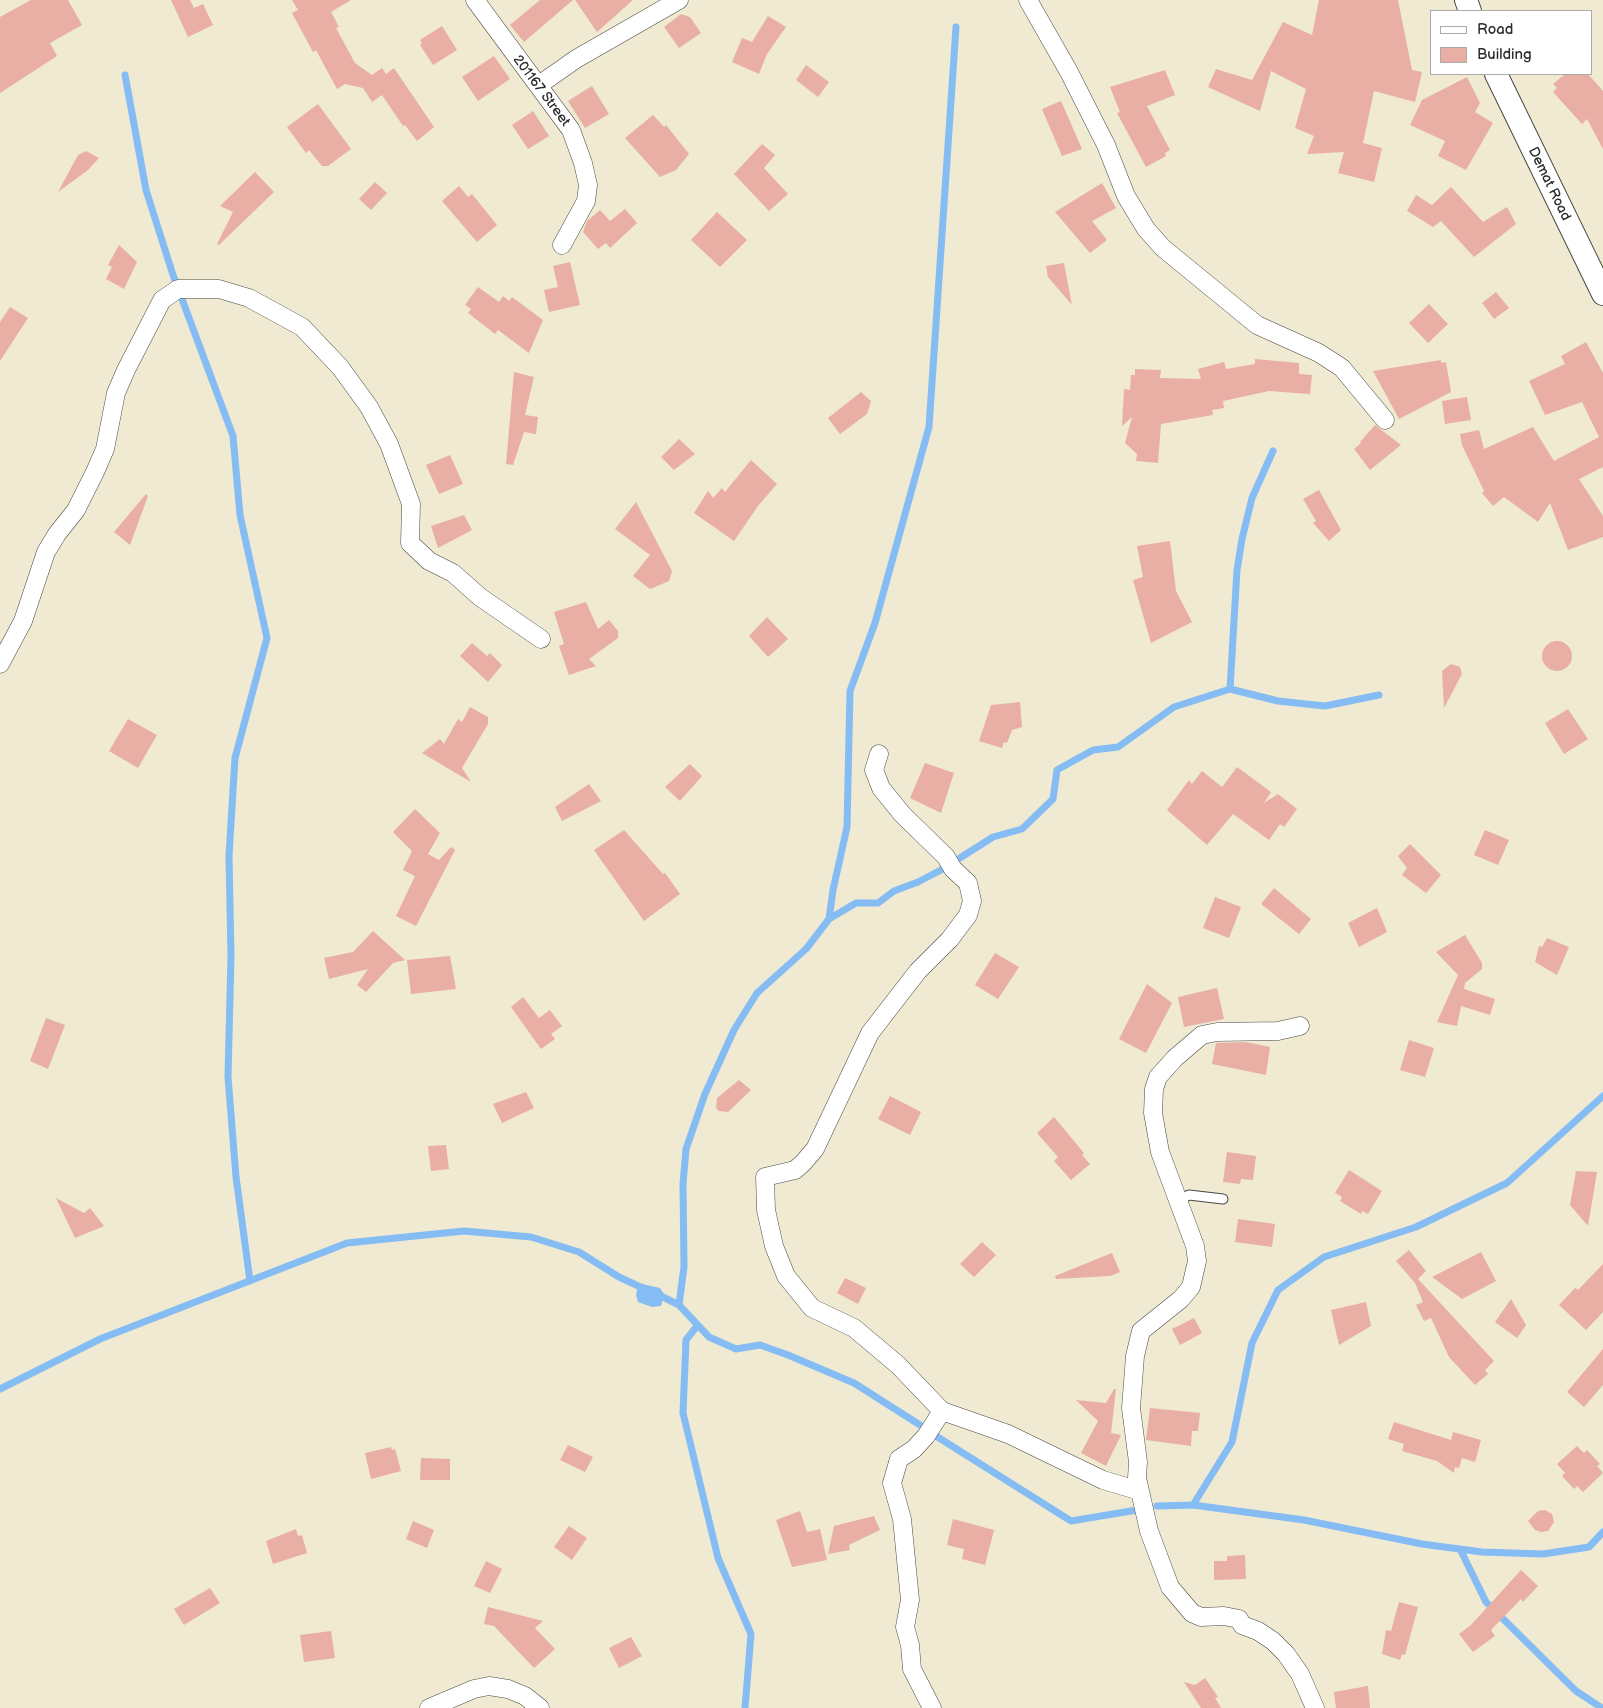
<!DOCTYPE html>
<style>
body{margin:0}
#map{position:relative;width:1603px;height:1708px;overflow:hidden;background:#efead1;font-family:"Balsamiq Sans",sans-serif}
canvas{display:block}
.legend{position:absolute;left:1430px;top:10px;width:162px;height:65px;box-sizing:border-box;background:#fff;border:1px solid #aaa;margin:0;padding:6px 9px;list-style:none;font-size:15px;color:#2b2b2b}
.legend li{display:flex;align-items:center;gap:10px;height:25px}
.legend b{width:25px;border:1px solid #aaa}
</style>
<div id="map">
<canvas width="1603" height="1708"></canvas>
<ul class="legend">
<li><b style="height:6px;background:#fff"></b>Road</li>
<li><b style="height:14px;background:#e9afa4"></b>Building</li>
</ul>
</div>
<script>
const context = document.querySelector('canvas').getContext('2d');
context.lineJoin = 'round';
function paint(path, color) { context.fillStyle = color; context.fill(path, 'evenodd'); }
const shape = rows => new Path2D(rows.map(r => 'M' + r).join(''));
function strokePath(path, color, width, dash) { context.strokeStyle = color; context.lineWidth = width; context.lineCap = dash ? 'butt' : 'round'; context.setLineDash(dash || []); context.stroke(path); }
function write(font, color, halo, rows, align = 'center') {
  context.font = font + ' "Balsamiq Sans",sans-serif'; context.lineWidth = 4; context.setLineDash([]); context.textBaseline = 'middle'; context.strokeStyle = halo; context.fillStyle = color; for (const [text, x, y, turn = 0] of rows) {
    context.save(); context.translate(x, y); context.rotate((+turn || 0) * Math.PI / 180); context.textAlign = isNaN(turn) ? turn : align; if (halo) context.strokeText(text, 0, 0); context.fillText(text, 0, 0); context.restore();
  }
}
paint(shape([
 [642,1284,660,1288,664,1294,661,1306,652,1307,638,1302,636,1295,638,1286]
]), '#85bcf4');
strokePath(shape([
 [125,75,146,190,173,275,233,436,240,515,267,638,235,758,229,856,231,956,228,1077,236,1177,250,1281],
 [1230,689,1237,570,1242,539,1252,498,1273,451],
 [829,919,833,890,847,827,850,691,875,623,929,427,956,27],
 [657,1294,679,1305,709,1337,736,1349,760,1345,788,1355,854,1383,920,1425],
 [679,1305,684,1267,683,1184,686,1149,705,1094,734,1030,757,993,806,949,829,919,856,903,878,903,894,891,918,882,941,870,993,837,1022,829,1053,799,1057,770,1093,750,1118,747,1174,707,1230,689,1278,701,1325,706,1379,695],
 [697,1326,686,1340,683,1413,718,1558,751,1634,745,1708],
 [0,1389,100,1339,347,1243,464,1231,531,1237,579,1252,619,1277,647,1290],
 [936,1436,1071,1521,1137,1510],
 [1193,1505,1304,1520,1422,1544,1482,1552,1543,1554,1589,1547,1603,1532],
 [1157,1506,1193,1505,1232,1442,1252,1343,1278,1290,1324,1257,1416,1227,1507,1183,1603,1096],
 [1460,1549,1486,1602,1576,1691,1602,1708]
]), '#85bcf4', 7);
paint(shape([
 [31,0,68,0,82,25,50,43,57,56,0,93,0,17],
 [171,0,190,0,194,8,203,4,213,25,188,37],
 [292,0,351,0,331,12,339,27,336,28,355,63,372,75,382,68,386,74,394,68,434,127,417,141,405,125,403,126,382,95,372,102,363,88,345,84,337,89,316,50,313,52,292,13,298,10],
 [540,0,573,0,524,42,510,25],
 [575,0,633,0,597,32],
 [1319,0,1398,0,1412,70,1422,72,1415,102,1374,91,1363,143,1382,148,1374,182,1338,173,1344,152,1307,154,1314,136,1295,128,1306,89,1271,71,1260,111,1208,87,1216,69,1252,80,1283,22,1312,35],
 [681,14,690,17,701,33,679,48,664,27],
 [768,16,786,27,767,54,759,74,732,62,742,38,752,42],
 [442,26,457,50,433,65,420,45,422,44,420,40],
 [494,56,510,79,478,101,462,77],
 [806,65,829,82,818,97,796,80],
 [1165,70,1175,95,1147,106,1170,150,1165,153,1166,156,1146,167,1117,113,1120,112,1110,87],
 [1565,74,1588,74,1603,91,1603,149,1587,119,1582,124,1553,92,1557,88,1553,84],
 [1467,77,1480,103,1475,112,1493,123,1466,170,1438,156,1445,141,1410,125,1422,100],
 [592,86,609,114,585,128,568,101],
 [1061,101,1082,149,1062,156,1042,109],
 [318,104,351,149,328,166,322,166,309,150,306,153,287,127],
 [533,111,549,136,528,149,512,125],
 [653,115,664,127,666,125,689,154,676,170,660,177,625,138],
 [762,144,775,155,764,168,788,194,769,211,734,174],
 [86,151,99,158,88,170,58,192,78,155],
 [255,172,274,192,219,245,217,244,233,212,220,206],
 [375,182,387,193,371,210,359,199],
 [1102,183,1116,208,1092,221,1107,240,1090,253,1055,212],
 [459,186,468,197,472,194,497,225,477,242,442,201],
 [1451,187,1483,222,1507,207,1516,224,1474,257,1441,221,1433,227,1407,211,1416,195,1432,205],
 [625,209,637,223,610,248,606,243,598,249,583,232,587,221,600,210,610,221],
 [717,212,747,240,720,267,691,240],
 [119,245,137,262,124,289,106,279,112,267,108,265],
 [570,262,580,305,549,312,544,290,558,287,553,266],
 [1064,263,1072,305,1048,277,1046,266],
 [478,287,499,302,503,296,509,301,512,297,543,320,529,353,498,330,495,334,468,313,471,309,465,305],
 [1496,292,1509,308,1494,319,1482,303],
 [1429,304,1448,324,1428,343,1409,323],
 [10,307,28,318,0,361,0,322],
 [1586,342,1603,373,1603,467,1579,479,1603,516,1603,537,1568,550,1550,503,1538,522,1504,497,1493,506,1482,493,1484,491,1462,445,1460,434,1479,430,1484,449,1533,427,1554,461,1599,437,1582,402,1545,415,1529,381,1565,364,1561,356],
 [1255,359,1299,363,1299,374,1312,375,1310,394,1269,391,1223,401,1224,408,1212,410,1213,415,1161,424,1158,463,1136,461,1137,454,1125,443,1132,417,1122,426,1124,389,1130,390,1131,375,1135,375,1135,369,1161,370,1160,378,1201,379,1198,369,1224,362,1226,369,1255,364],
 [1441,360,1441,363,1446,362,1451,392,1399,419,1373,371],
 [514,372,534,377,525,415,538,417,536,434,524,432,513,465,506,464],
 [861,392,871,401,867,414,840,434,828,418],
 [1467,397,1471,420,1445,424,1442,401],
 [1375,425,1401,445,1370,470,1354,449,1361,443,1360,442],
 [679,439,695,454,674,470,661,457],
 [450,455,463,484,439,494,426,465],
 [751,460,777,484,758,506,734,541,694,513,708,491,713,498,722,488,725,492],
 [1319,490,1341,530,1329,541,1313,523,1316,521,1303,499],
 [146,494,148,496,130,545,114,532],
 [636,502,672,571,669,581,650,589,633,576,650,555,615,529],
 [464,515,472,530,438,548,431,526],
 [1170,541,1176,591,1192,622,1151,643,1133,580,1143,577,1137,546],
 [586,602,598,629,609,620,618,631,618,638,589,659,596,666,569,675,559,646,564,644,554,612],
 [767,617,788,639,768,657,749,636],
 '1542 656a15 15 0 1 1 30 0a15 15 0 1 1-30 0Z',
 [472,643,487,656,490,653,502,665,488,682,460,656],
 [1451,664,1460,667,1462,674,1444,708,1442,671],
 [1020,702,1022,727,1012,730,1007,743,1004,742,1002,748,979,741,991,705],
 [470,707,488,717,488,724,462,768,471,782,422,753,440,739,444,744,458,719,462,722],
 [1568,709,1588,739,1564,754,1545,723],
 [128,719,157,735,138,768,109,751],
 [925,763,954,773,941,813,910,798],
 [690,764,702,776,680,801,665,787],
 [1237,767,1271,792,1264,803,1278,794,1297,809,1284,827,1280,824,1269,840,1233,814,1207,845,1167,810,1189,780,1192,784,1202,771,1222,787],
 [589,784,601,801,562,821,555,807],
 [415,809,440,833,428,854,439,860,451,847,455,850,416,926,396,916,415,876,403,870,412,851,393,832],
 [624,830,663,874,665,873,680,894,644,921,594,850],
 [1485,830,1509,840,1498,865,1474,855],
 [1410,844,1441,875,1426,893,1402,875,1407,868,1398,856],
 [1274,888,1311,919,1299,934,1261,904],
 [1215,897,1241,907,1229,938,1203,928],
 [1377,908,1387,932,1359,947,1348,923],
 [373,931,405,960,393,963,366,992,357,985,368,969,329,979,324,958,353,952],
 [1465,935,1482,963,1482,969,1465,983,1464,989,1495,999,1490,1015,1461,1006,1457,1026,1437,1022,1458,975,1436,952],
 [1547,938,1569,947,1557,975,1535,962,1539,946,1542,947],
 [995,953,1019,967,998,999,975,985],
 [450,956,456,989,411,994,407,960],
 [1147,984,1172,1003,1146,1053,1119,1039],
 [1217,988,1224,1019,1184,1027,1178,997],
 [523,997,539,1018,550,1010,562,1026,551,1034,555,1039,541,1049,511,1007],
 [46,1018,65,1025,48,1069,30,1061],
 [1409,1040,1434,1048,1425,1077,1400,1070],
 [1246,1042,1270,1047,1266,1075,1212,1064,1216,1043],
 [739,1080,751,1090,728,1112,719,1111,716,1108,717,1098],
 [526,1092,534,1108,502,1123,493,1104],
 [890,1096,921,1112,910,1135,878,1119],
 [1054,1117,1084,1153,1082,1155,1090,1164,1071,1180,1054,1161,1058,1157,1037,1133],
 [446,1145,449,1169,431,1171,428,1146],
 [1227,1152,1256,1156,1253,1180,1241,1179,1240,1184,1223,1182],
 [1349,1170,1382,1191,1368,1214,1362,1211,1361,1214,1340,1201,1342,1197,1335,1193],
 [1576,1171,1597,1172,1588,1226,1570,1205],
 [56,1198,84,1213,90,1208,104,1226,75,1238],
 [1238,1219,1275,1224,1272,1247,1235,1242],
 [982,1242,996,1255,974,1277,960,1264],
 [1409,1250,1426,1271,1418,1279,1494,1361,1485,1370,1488,1374,1475,1385,1449,1357,1431,1318,1424,1321,1416,1305,1423,1302,1415,1283,1396,1261],
 [1481,1252,1496,1281,1462,1299,1432,1277],
 [1112,1253,1120,1272,1110,1276,1056,1279,1055,1276],
 [1603,1264,1603,1312,1586,1330,1559,1305,1575,1288,1578,1290],
 [845,1278,866,1288,858,1304,837,1293],
 [1511,1299,1526,1325,1517,1338,1495,1322],
 [1366,1302,1371,1326,1339,1345,1331,1310],
 [1194,1318,1202,1333,1180,1345,1172,1329],
 [1603,1349,1603,1385,1584,1407,1567,1392],
 [1114,1389,1116,1389,1111,1433,1121,1435,1106,1466,1081,1453,1098,1421,1076,1400,1106,1403],
 [1150,1408,1200,1413,1198,1431,1192,1431,1191,1446,1146,1440],
 [1394,1422,1451,1440,1453,1432,1481,1440,1475,1462,1462,1458,1459,1468,1455,1467,1454,1473,1437,1461,1402,1451,1404,1444,1388,1439],
 [568,1445,593,1457,585,1472,560,1460],
 [1577,1446,1584,1453,1587,1450,1600,1464,1597,1466,1603,1473,1583,1492,1577,1486,1574,1489,1562,1476,1565,1473,1557,1464],
 [391,1447,392,1450,395,1449,401,1471,371,1479,365,1453],
 [421,1458,450,1459,450,1480,420,1480],
 [1545,1510,1552,1514,1554,1522,1548,1531,1541,1532,1535,1530,1528,1521,1538,1511],
 [800,1511,807,1532,820,1529,827,1560,792,1567,776,1520],
 [874,1516,880,1530,849,1545,850,1550,828,1554,834,1526],
 [953,1519,994,1530,985,1565,962,1559,964,1549,947,1545],
 [413,1521,434,1530,427,1548,406,1539],
 [569,1526,587,1538,572,1560,554,1547],
 [296,1529,298,1536,302,1535,307,1553,273,1564,266,1541],
 [1245,1555,1246,1579,1214,1580,1214,1561,1227,1561,1227,1556],
 [486,1561,502,1569,490,1593,474,1586],
 [1521,1570,1538,1586,1523,1602,1521,1599,1491,1630,1495,1636,1473,1652,1459,1634,1471,1625],
 [210,1588,220,1603,184,1625,174,1609],
 [1399,1602,1418,1607,1405,1655,1402,1654,1400,1660,1382,1654,1386,1630,1391,1631],
 [488,1607,543,1621,535,1628,555,1649,534,1668,494,1626,484,1624],
 [331,1631,335,1658,304,1662,300,1635],
 [631,1637,642,1656,619,1668,609,1648],
 [1205,1678,1218,1697,1215,1698,1221,1708,1201,1708,1184,1682,1195,1685],
 [1368,1686,1370,1708,1336,1708,1334,1692]
]), '#e9afa4');
const service = shape([
 [1177,1201,1189,1195,1223,1199]
]);
const minor = shape([
 [475,0,571,130,583,163,588,185,586,201,562,245],
 [1028,0,1069,72,1106,145,1126,196,1146,229,1163,248,1257,325,1319,353,1342,368,1385,420],
 [539,85,576,59,679,0],
 [0,664,23,621,46,552,57,534,76,510,95,472,105,449,116,393,126,370,162,300,178,289,219,289,249,298,302,327,340,367,369,407,389,444,411,504,410,543,429,561,453,573,480,597,541,639],
 [879,754,874,770,881,788,902,814,946,857,953,869,968,883,972,901,968,915,950,939,918,971,870,1033,815,1149,803,1163,795,1170,765,1177,766,1210,774,1246,786,1276,812,1308,854,1328,898,1365,942,1411,1008,1434,1103,1480,1140,1491],
 [1300,1026,1278,1031,1217,1032,1202,1035,1175,1058,1158,1077,1154,1089,1153,1113,1160,1152,1195,1246,1197,1261,1191,1287,1181,1299,1141,1331,1135,1356,1131,1408,1138,1462,1137,1478,1149,1531,1170,1587,1192,1613,1201,1617,1224,1616,1239,1619,1242,1625,1258,1631,1273,1641,1286,1654,1300,1674,1315,1708],
 [429,1708,474,1689,489,1686,508,1689,525,1696,540,1708],
 [932,1708,912,1669,910,1645,905,1627,910,1600,902,1519,892,1483,899,1459,914,1449,926,1436,942,1411]
]);
const tertiary = shape([
 [1466,0,1470,11],
 [1496,74,1603,294]
]);
strokePath(service, '#484844', 11);
strokePath(minor, '#484844', 19);
strokePath(tertiary, '#484844', 24);
strokePath(service, '#fff', 9);
strokePath(minor, '#fff', 18);
strokePath(tertiary, '#fff', 22);
write('14px', '#2b2b2b', '#fff', [
 ["201167 Street",541,91,53],
 ["Demat Road",1549,184,64]
]);
</script>
